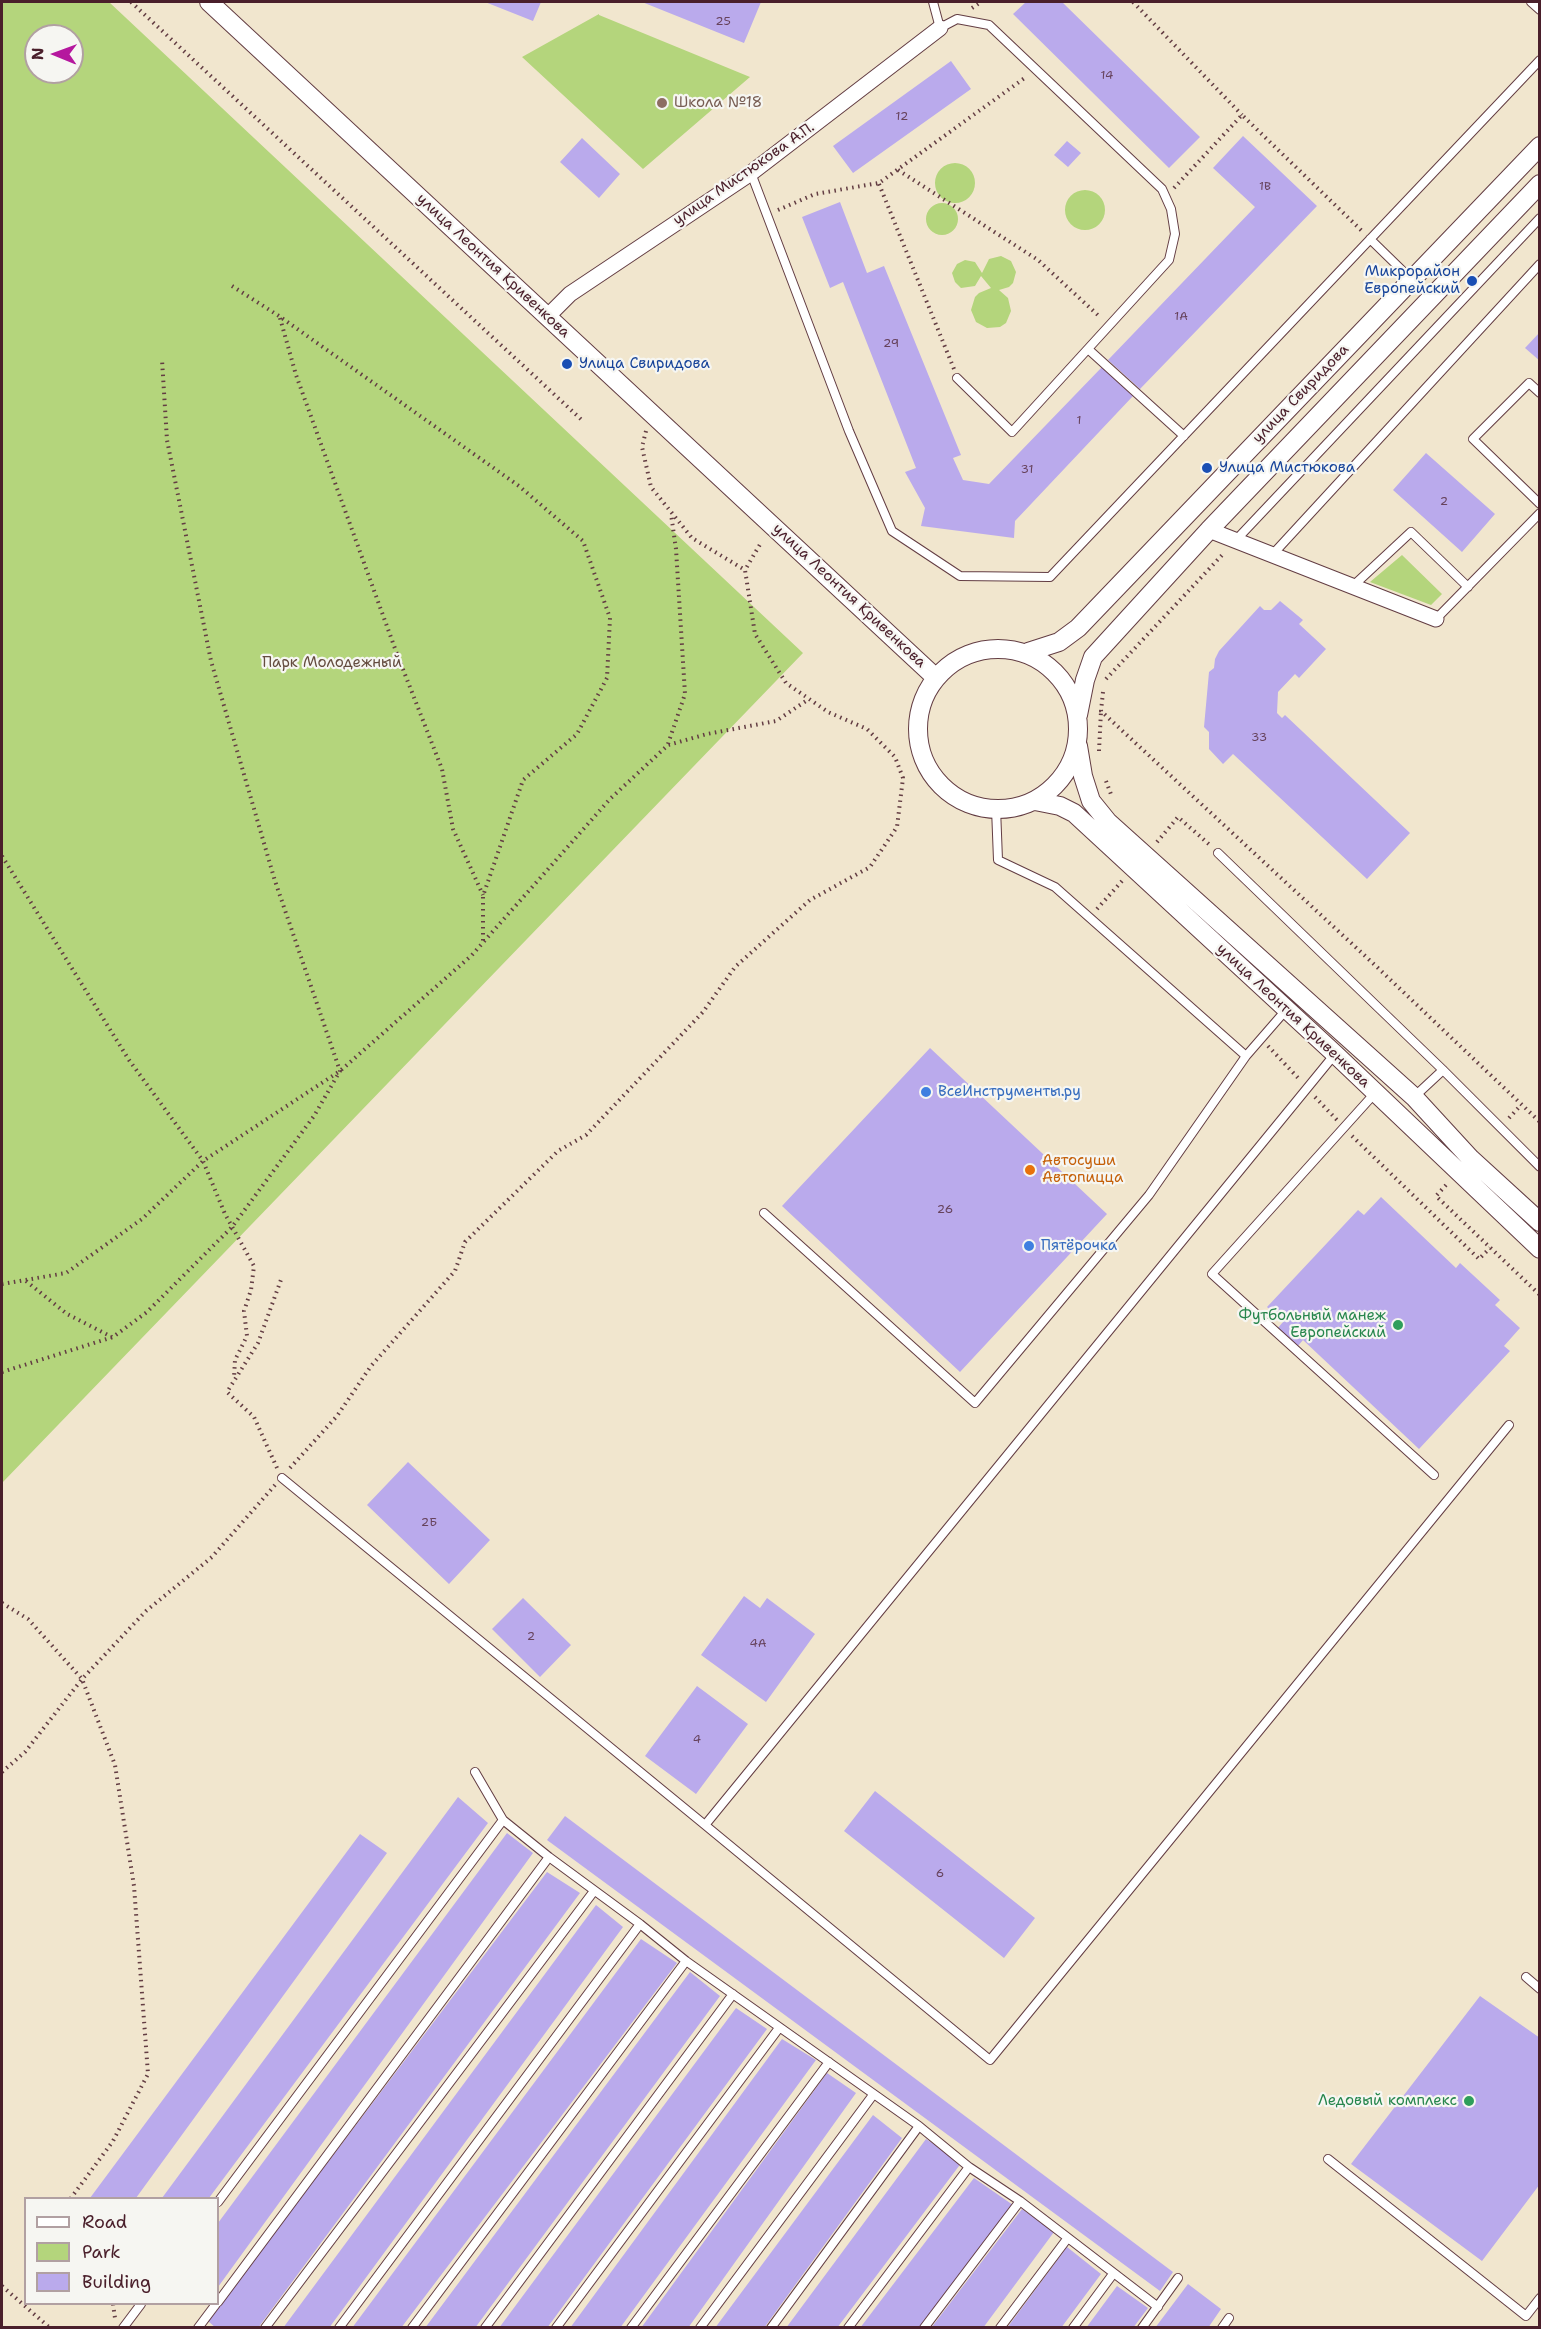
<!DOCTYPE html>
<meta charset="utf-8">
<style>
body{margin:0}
#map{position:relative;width:1541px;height:2329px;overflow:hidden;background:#f1e6ce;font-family:"Shantell Sans",sans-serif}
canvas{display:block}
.frame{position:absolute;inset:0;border:3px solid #4a1f2b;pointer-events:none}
.legend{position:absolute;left:24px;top:2197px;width:195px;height:108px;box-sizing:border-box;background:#f6f6f2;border:2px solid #b1a0a2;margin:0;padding:8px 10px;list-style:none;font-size:18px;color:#4a1f2b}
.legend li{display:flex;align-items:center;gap:12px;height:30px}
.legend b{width:30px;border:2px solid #b1a0a2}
.north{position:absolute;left:24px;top:24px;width:60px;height:60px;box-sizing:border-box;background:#f6f6f2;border:2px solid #b1a0a2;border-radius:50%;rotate:271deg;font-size:16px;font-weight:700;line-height:24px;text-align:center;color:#4a1f2b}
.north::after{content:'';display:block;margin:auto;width:21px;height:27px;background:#b5179e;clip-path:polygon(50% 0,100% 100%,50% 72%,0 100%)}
</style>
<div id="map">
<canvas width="1541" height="2329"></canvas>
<div class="frame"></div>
<ul class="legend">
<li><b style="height:8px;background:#fff"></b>Road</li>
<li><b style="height:16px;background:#b4d57c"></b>Park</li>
<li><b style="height:16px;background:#baaaec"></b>Building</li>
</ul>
<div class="north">N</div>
</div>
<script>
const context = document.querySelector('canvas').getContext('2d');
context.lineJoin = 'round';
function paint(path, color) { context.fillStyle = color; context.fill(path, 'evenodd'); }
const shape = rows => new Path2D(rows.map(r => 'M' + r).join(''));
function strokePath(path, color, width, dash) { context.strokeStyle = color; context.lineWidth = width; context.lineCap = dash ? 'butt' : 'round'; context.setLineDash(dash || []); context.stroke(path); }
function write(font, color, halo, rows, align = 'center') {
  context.font = font + ' "Shantell Sans",sans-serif'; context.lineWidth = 4.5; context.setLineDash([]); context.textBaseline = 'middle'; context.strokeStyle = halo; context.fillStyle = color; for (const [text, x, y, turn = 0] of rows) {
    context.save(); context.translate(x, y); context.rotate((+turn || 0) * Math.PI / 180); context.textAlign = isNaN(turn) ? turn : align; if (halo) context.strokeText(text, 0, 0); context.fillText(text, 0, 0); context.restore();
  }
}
paint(shape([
 [2,2,109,2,803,653,2,1483],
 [36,36,72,36,72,72,36,72],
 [599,14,599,15,750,77,643,169,522,57],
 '935 183a20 20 0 1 1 40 0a20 20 0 1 1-40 0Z',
 '1065 210a20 20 0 1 1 40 0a20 20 0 1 1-40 0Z',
 '926 219a16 16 0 1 1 32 0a16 16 0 1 1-32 0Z',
 [1001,256,1011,261,1016,272,1013,283,1009,287,999,290,1008,298,1011,311,1006,323,1000,327,987,328,976,322,971,310,975,297,979,293,991,288,981,276,975,286,961,288,955,282,952,273,957,264,965,260,975,262,982,273,989,259],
 [1402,555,1442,594,1431,605,1370,582]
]), '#b4d57c');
paint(shape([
 [485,2,541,2,533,21],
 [642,2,761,2,744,43],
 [1026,2,1062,2,1200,137,1169,168,1013,14],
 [951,61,971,89,853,173,833,146],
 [1243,136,1317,206,1140,389,1108,360,1255,207,1213,168],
 [582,138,620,174,599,198,560,162],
 [1067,141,1081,153,1068,167,1054,155],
 [840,202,867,273,884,266,961,455,953,458,963,480,989,484,1102,367,1133,396,1015,521,1014,538,921,526,925,508,905,472,916,468,843,282,830,288,802,217],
 [1540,332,1540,361,1525,348],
 [1426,453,1495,514,1462,552,1393,490],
 [1280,601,1303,620,1299,624,1326,649,1299,678,1295,674,1278,692,1277,713,1282,718,1285,715,1410,833,1367,879,1233,754,1223,764,1209,749,1209,732,1204,727,1209,672,1214,668,1215,659,1219,651,1260,606,1264,610,1271,610],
 [930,1048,1107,1214,960,1372,782,1206],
 [1381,1197,1456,1268,1460,1263,1500,1300,1495,1305,1520,1328,1504,1346,1510,1351,1419,1449,1303,1340,1297,1347,1277,1329,1283,1322,1267,1307,1358,1210,1364,1215],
 [408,1462,490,1540,449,1584,367,1505],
 [744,1596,760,1608,767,1598,815,1634,766,1702,701,1655],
 [523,1598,571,1645,540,1677,492,1629],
 [697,1686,748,1724,696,1794,645,1756],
 [875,1791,1035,1918,1004,1958,844,1831],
 [458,1797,488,1823,209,2198,162,2198],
 [565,1816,1173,2272,1160,2291,547,1840],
 [507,1833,533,1853,218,2287,218,2223],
 [360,1834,387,1853,136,2198,90,2198],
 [547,1872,580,1893,258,2328,216,2328,208,2321],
 [596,1905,623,1927,329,2328,283,2328],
 [641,1939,677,1963,401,2328,352,2328],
 [690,1972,720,1996,475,2328,425,2328],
 [1480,1996,1540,2038,1540,2184,1482,2261,1351,2164],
 [736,2008,767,2029,547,2328,499,2328],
 [782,2039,816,2060,620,2328,570,2328],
 [827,2073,856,2093,688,2328,641,2328],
 [873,2115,902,2138,764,2328,715,2328],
 [926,2139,962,2162,837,2328,786,2328],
 [974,2178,1013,2205,920,2328,860,2328],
 [1022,2209,1054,2232,983,2328,931,2328],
 [1067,2247,1101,2274,1061,2328,1007,2328],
 [1188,2284,1221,2309,1208,2328,1155,2328],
 [1117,2286,1148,2308,1133,2328,1086,2328]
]), '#baaaec');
const service = shape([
 [933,2,940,28,957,19,989,25,1162,189,1171,209,1175,234,1169,260,1012,432,957,378],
 [1531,2,1540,10],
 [751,173,849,431,892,531,960,576,1050,577,1540,60],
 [1370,239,1411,279],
 [1088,349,1184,436],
 [1540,393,1529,383,1473,439,1540,504],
 [1236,540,1540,218],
 [1273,554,1540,264],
 [1353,586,1411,532,1468,587],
 [1436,619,1540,513],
 [996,808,998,860,1055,887,1246,1056,1286,1010],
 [1218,853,1443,1070,1540,1167],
 [1375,1093,1212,1274,1434,1475],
 [1414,1097,1443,1070],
 [764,1213,975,1403,1149,1195,1246,1056],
 [282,1478,705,1825,1335,1054],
 [475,1772,503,1820,549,1857,640,1924,686,1961,919,2126,969,2167,1020,2201,1158,2307],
 [705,1825,990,2060,1509,1425],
 [1526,1977,1540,1989],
 [1328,2159,1526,2316,1540,2298],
 [218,2202,503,1820],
 [218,2302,549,1857],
 [123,2328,141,2304],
 [198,2328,216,2304],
 [265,2328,594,1891],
 [339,2328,640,1924],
 [412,2328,686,1961],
 [485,2328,733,1994],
 [556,2328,779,2028],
 [631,2328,829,2062],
 [700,2328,873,2095],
 [771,2328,919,2126],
 [848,2328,969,2167],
 [924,2328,1020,2201],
 [1000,2328,1067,2239],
 [1073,2328,1113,2274],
 [1142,2328,1178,2278],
 [1222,2328,1229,2318]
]);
const minor = shape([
 [547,317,570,294,751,173,940,28],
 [1209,530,1436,619]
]);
const tertiary = shape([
 [209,2,935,677],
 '918 729a80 80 0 1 1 160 0a80 80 0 1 1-160 0Z',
 [1028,652,1059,642,1078,628,1540,146],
 [1078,715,1085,680,1093,657,1209,530,1540,184],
 [1078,746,1083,776,1091,801,1108,822,1414,1097,1471,1159,1540,1222],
 [1035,801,1060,806,1074,813,1335,1054,1540,1249]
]);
strokePath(service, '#633d43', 10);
strokePath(minor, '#633d43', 17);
strokePath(tertiary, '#633d43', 20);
strokePath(shape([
 [131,2,584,422],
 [1133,2,1242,115],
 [972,8,981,2],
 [898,170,1038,260,1100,317],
 [879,184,954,369],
 [1174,188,1242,115,1362,231],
 [778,210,815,194,879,183,1026,77],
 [232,286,279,316,519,486,583,541,610,618,607,678,577,734,523,780,483,896,483,941],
 [280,318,296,375,397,654,442,769,453,829,483,895],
 [646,431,642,447,651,487,692,538,745,570],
 [1106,679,1224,553],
 [1103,692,1101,711,1377,967,1540,1122],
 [668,744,685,694,676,549,671,514],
 [1099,751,1101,711],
 [1106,781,1112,797],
 [1157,842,1178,817,1211,846],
 [2,856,129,1060,203,1161,225,1214,254,1266,251,1290,244,1311,247,1336,235,1360,234,1378],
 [1097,909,1122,881],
 [1268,1046,1300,1080],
 [1315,1097,1337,1120],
 [1509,1118,1521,1105],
 [1352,1136,1479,1259,1490,1248],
 [1446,1185,1436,1196,1540,1295],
 [26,1281,67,1314,112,1337],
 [2,1284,66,1273,142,1219,203,1161,340,1071,472,955,610,799,668,745,707,734,776,721,809,699],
 [2,1372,113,1337,147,1312,232,1227,314,1116,340,1071,275,881,211,661,167,440,162,360],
 [277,1468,254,1417,227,1392,258,1343,282,1277],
 [290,1468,337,1416,371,1366,455,1271,465,1242,558,1151,586,1135,703,1012,735,967,810,900,870,867,897,827,903,778,895,757,867,729,828,712,786,683,755,634,745,570,762,541],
 [2,1603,28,1619,82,1679,115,1765,134,1886,148,2074,113,2141,71,2198],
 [2,1772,25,1752,82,1679,146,1611,212,1557,275,1485],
 [2,2286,50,2328],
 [113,2304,115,2318]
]), '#633d43', 4, [1.5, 4.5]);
strokePath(service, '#fff', 8);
strokePath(minor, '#fff', 15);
strokePath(tertiary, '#fff', 18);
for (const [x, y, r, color] of [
 [662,103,6,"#8d6e63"],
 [1472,281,6,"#1a4fb4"],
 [567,364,6,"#1a4fb4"],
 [1207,468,6,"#1a4fb4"],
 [926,1092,6,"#3f7fe0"],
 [1030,1170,6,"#e8710a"],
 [1029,1246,6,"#3f7fe0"],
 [1398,1325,6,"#2e9e5b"],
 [1469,2101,6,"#2e9e5b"]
]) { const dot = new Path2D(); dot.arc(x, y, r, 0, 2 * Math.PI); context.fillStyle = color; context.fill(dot); strokePath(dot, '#f6f6f2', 2); }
write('12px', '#66425b', null, [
 ["25",723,22],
 ["14",1107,76],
 ["12",902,117],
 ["1В",1265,187],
 ["1А",1181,317],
 ["29",891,344],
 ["1",1079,421],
 ["31",1027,470],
 ["2",1444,502],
 ["33",1259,738],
 ["26",945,1210],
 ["2Б",429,1523],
 ["2",531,1637],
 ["4А",758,1644],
 ["4",697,1740],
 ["6",940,1874]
]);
write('15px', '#785e54', '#f6f6f2', [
 ["Школа №18",674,103]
], 'left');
write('15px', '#4a1f2b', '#f6f6f2', [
 ["улица Мистюкова А.П.",744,174,-35],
 ["улица Леонтия Кривенкова",493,266,43],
 ["улица Свиридова",1301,394,-46],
 ["улица Леонтия Кривенкова",849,596,43],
 ["улица Леонтия Кривенкова",1293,1016,43]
]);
write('15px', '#164399', '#f6f6f2', [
 ["Микрорайон",1460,272,"right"],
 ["Европейский",1460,289,"right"],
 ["Улица Свиридова",579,364],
 ["Улица Мистюкова",1219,468]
], 'left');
write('15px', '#644c3f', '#f6f6f2', [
 ["Парк Молодежный",332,663]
]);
write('15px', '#366cbe', '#f6f6f2', [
 ["ВсеИнструменты.ру",938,1092],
 ["Пятёрочка",1041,1246]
], 'left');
write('15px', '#c56008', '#f6f6f2', [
 ["Автосуши",1042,1161],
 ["Автопицца",1042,1178]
], 'left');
write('15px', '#27864d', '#f6f6f2', [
 ["Футбольный манеж",1386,1316],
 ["Европейский",1386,1333],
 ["Ледовый комплекс",1457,2101]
], 'right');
</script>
